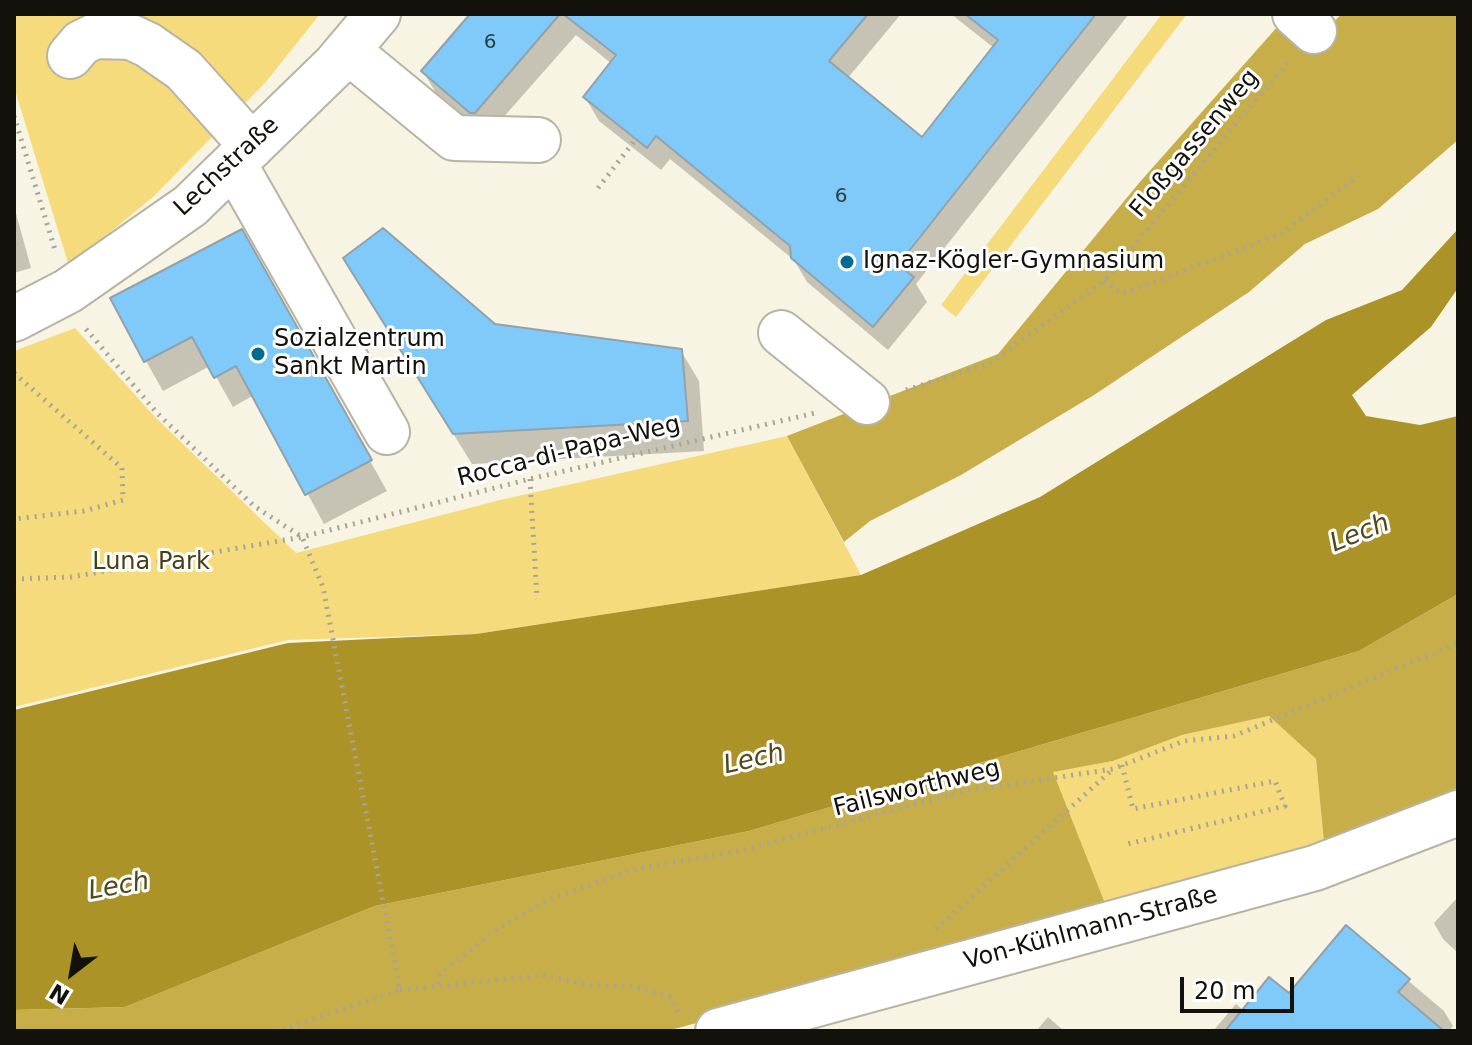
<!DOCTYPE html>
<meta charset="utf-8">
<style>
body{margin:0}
#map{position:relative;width:1472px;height:1045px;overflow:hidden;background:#f8f4e3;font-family:"DejaVu Sans",sans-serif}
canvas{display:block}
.frame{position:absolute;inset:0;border:16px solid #12110b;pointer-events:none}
.north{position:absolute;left:32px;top:933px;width:80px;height:80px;-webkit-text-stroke:6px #fff;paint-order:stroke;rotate:211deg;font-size:22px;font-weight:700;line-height:32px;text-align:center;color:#12110b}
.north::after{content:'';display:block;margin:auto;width:28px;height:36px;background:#12110b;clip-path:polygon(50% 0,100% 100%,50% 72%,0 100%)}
.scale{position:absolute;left:1180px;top:977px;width:114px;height:36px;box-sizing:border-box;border:4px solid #12110b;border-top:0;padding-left:10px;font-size:24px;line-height:28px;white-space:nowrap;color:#12110b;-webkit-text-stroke:6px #fff;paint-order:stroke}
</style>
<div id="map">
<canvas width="1472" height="1045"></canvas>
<div class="frame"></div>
<div class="north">N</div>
<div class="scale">20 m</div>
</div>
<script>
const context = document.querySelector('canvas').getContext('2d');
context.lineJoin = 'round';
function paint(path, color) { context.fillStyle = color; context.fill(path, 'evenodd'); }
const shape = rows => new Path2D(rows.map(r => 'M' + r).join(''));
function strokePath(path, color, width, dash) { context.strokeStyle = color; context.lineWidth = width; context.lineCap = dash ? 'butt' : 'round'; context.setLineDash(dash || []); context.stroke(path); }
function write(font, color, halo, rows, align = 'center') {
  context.font = font + ' "DejaVu Sans",sans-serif'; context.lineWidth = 6; context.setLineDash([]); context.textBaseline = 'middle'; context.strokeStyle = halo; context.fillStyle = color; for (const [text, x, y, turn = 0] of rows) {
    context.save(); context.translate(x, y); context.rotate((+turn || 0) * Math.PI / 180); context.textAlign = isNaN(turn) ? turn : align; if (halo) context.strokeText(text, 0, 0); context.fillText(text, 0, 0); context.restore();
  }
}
paint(shape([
 [14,14,320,14,265,83,153,197,69,266,14,87],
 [1162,14,1187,14,956,317,941,305],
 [75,328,155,417,296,553,500,500,787,436,861,575,476,634,288,640,14,707,14,351],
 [1269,716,1316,759,1325,853,1108,911,1052,772,1113,761,1182,735]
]), '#f5db7b');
paint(shape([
 [1342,14,1458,14,1458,140,1378,209,1305,244,1249,292,1094,395,961,475,870,521,844,542,787,436,998,354,1139,183,1286,17,1312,41],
 [1458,594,1458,788,1325,853,1316,759,1269,716,1182,735,1113,761,1053,772,1108,911,667,1031,14,1031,14,1010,125,1007,375,906,749,831,1359,651]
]), '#c8ae49');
paint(shape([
 [1458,229,1458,288,1431,327,1352,395,1366,416,1420,425,1458,416,1458,594,1359,651,749,831,375,906,125,1007,14,1010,14,710,288,643,476,634,861,575,1040,497,1326,320,1402,290]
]), '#ac9328');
paint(shape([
 [472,14,901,14,847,79,922,140,994,48,951,14,1129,14,916,284,927,302,888,350,807,282,794,260,670,159,661,170,599,121,585,97,612,64,576,35,486,137,437,95,423,71],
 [14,206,31,268,14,273],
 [241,231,387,491,324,524,254,395,233,407,210,366,163,391,146,361],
 [363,288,494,326,681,351,699,381,704,451,472,464],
 [1458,897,1458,953,1443,939,1434,923],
 [1346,928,1444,1011,1453,1026,1449,1031,1213,1031,1236,1004,1244,1011,1289,996],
 [1048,1017,1064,1031,1036,1031]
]), '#0003');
const building = shape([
 [470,14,560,14,475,113,470,113,421,71,470,14],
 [563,14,868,14,829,61,922,137,998,40,965,14,1096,14,898,265,914,277,873,327,791,258,790,246,656,136,647,148,583,97,616,55,563,14],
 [383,228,495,324,682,349,688,421,453,434,343,258,383,228],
 [242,229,372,460,305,495,236,366,214,378,192,337,144,362,110,298,242,229],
 [1346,925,1410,979,1398,992,1444,1031,1225,1031,1269,977,1289,993,1346,925]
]);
paint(building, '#7fcaf8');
strokePath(building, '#92a1ab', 2);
const minor = shape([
 [1295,14,1314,31],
 [348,51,454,138,538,140],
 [70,56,81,43,95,36,131,37,148,45,184,70,252,146],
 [234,164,387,432],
 [14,319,68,291,190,206,335,65,378,14],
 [781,333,867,402],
 [718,1031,1315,868,1458,813]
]);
strokePath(minor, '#b8b4a4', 48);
strokePath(shape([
 [14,116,56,253],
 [598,188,636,139],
 [1104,281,1122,294,1281,234,1358,176],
 [86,329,157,413,254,506,302,537,323,587,400,990,278,1031],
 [14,373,122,468,123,500,84,511,14,519],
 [906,390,989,364,1104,281,1287,63],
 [530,479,537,599],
 [14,579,71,577,302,537,530,479,815,413],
 [1122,765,1133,809,1275,781,1285,806,1123,845],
 [936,929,1112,770],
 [438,984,442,972,500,927,551,899,635,869,739,851,966,791,1113,769,1184,741,1234,736,1458,643],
 [400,990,543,975,589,985,632,986,670,997,679,1015]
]), '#a8a598', 5, [2, 6]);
strokePath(minor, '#fff', 44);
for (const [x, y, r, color] of [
 [847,262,8,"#006a97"],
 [258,354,8,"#006a97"]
]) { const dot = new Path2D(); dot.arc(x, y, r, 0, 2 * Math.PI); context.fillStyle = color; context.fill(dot); strokePath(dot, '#fff', 3); }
write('20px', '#2d3f46', null, [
 ["6",490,43],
 ["6",841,197]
]);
write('24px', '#12110b', '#fff', [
 ["Floßgassenweg",1195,144,-50],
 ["Lechstraße",227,167,-43],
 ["Rocca-di-Papa-Weg",569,452,-14],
 ["Failsworthweg",917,789,-14],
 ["Von-Kühlmann-Straße",1091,929,-15]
]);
write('24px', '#12110b', '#fff', [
 ["Ignaz-Kögler-Gymnasium",863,262],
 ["Sozialzentrum",274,340],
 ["Sankt Martin",274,368]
], 'left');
write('24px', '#4a3f14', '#fff', [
 ["Luna Park",151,563]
]);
write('italic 26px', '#52471d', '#fff', [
 ["Lech",1360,534,-22],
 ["Lech",754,760,-13],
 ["Lech",119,887,-10]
]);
</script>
